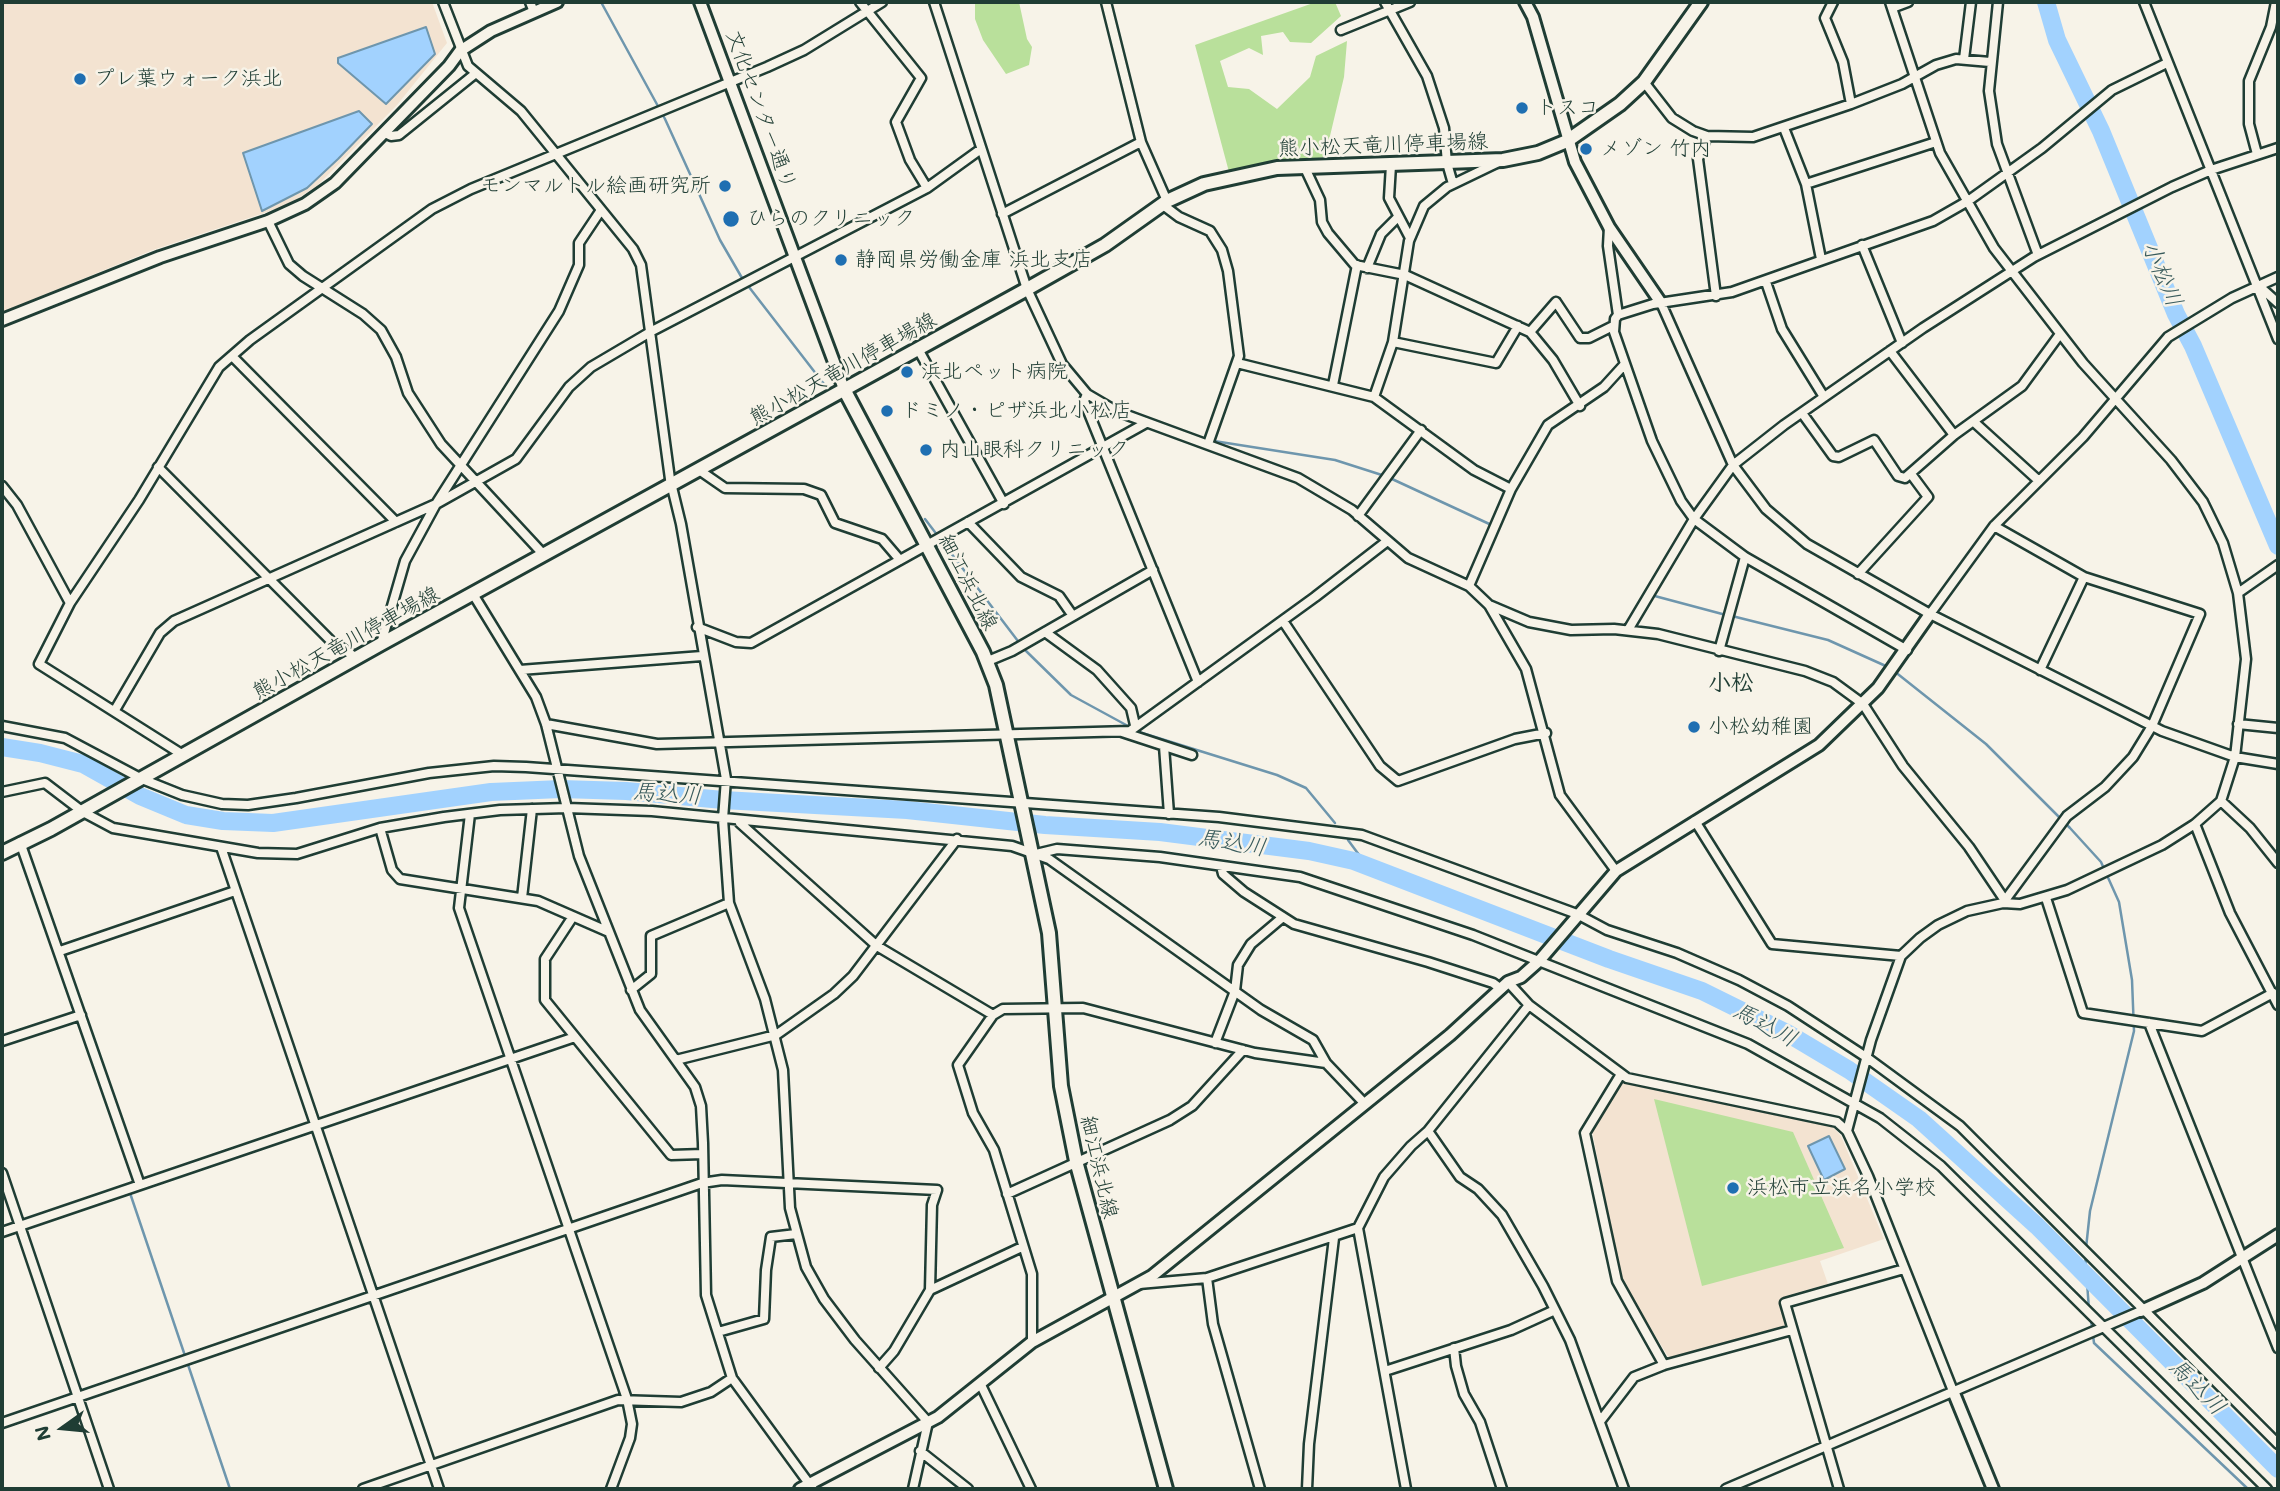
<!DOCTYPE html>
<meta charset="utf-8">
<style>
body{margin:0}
#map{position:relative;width:2280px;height:1491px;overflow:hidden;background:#f7f3e8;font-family:Mali,sans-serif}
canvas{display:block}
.frame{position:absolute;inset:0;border:4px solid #1f3d34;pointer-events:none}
.north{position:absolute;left:28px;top:1393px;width:70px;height:70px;-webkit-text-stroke:5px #f7f3e8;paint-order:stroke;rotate:255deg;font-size:19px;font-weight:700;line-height:28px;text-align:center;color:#1f3d34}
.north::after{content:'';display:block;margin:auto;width:24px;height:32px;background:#1f3d34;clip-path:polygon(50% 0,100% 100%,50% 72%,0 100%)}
</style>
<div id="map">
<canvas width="2280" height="1491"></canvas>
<div class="frame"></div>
<div class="north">N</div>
</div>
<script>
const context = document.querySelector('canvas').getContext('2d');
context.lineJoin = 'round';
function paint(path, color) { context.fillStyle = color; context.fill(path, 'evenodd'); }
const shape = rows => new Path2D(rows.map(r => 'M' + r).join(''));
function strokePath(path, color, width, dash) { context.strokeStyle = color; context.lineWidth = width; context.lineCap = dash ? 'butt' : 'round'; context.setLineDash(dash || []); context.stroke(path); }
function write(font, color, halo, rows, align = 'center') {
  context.font = font + ' Mali,"Klee One",sans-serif'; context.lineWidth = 5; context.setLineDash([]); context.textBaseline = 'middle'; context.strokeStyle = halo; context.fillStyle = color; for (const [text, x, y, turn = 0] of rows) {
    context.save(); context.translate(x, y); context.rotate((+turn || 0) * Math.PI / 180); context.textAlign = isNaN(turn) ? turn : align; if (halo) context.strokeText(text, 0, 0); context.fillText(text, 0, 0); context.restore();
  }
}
paint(shape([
 [2,2,432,2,447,43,397,105,318,185,297,199,279,208,153,250,2,312],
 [1622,1083,1833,1127,1841,1136,1884,1239,1820,1261,1828,1284,1786,1296,1792,1326,1669,1358,1621,1280,1592,1130]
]), '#f3e3d1');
paint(shape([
 [975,2,1019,2,1027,39,1032,47,1029,65,1006,74,983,40,975,19],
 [1316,2,1335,2,1341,16,1311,43,1290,42,1283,32,1261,36,1263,55,1249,48,1220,61,1228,87,1249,89,1277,109,1310,77,1316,56,1347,41,1344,77,1325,157,1229,172,1195,45],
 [1654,1099,1793,1132,1844,1248,1702,1286]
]), '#b9e09b');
const water = shape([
 [426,27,435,54,386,104,338,63,338,58,426,27],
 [359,111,372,124,338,159,307,188,262,211,243,153,359,111],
 [1829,1136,1845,1169,1824,1180,1808,1146,1829,1136]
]);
paint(water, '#a2d2fe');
strokePath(water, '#6e96ad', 2);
strokePath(shape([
 [601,2,665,119,720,240,742,278,827,388],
 [1214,441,1335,460,1385,476],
 [1392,479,1498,528],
 [925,519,1024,649,1071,695,1139,732,1277,775,1306,788,1335,823],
 [1651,595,1726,615],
 [1732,616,1828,640,1888,667],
 [1894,671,1986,744,2070,828,2101,862,2119,902,2132,980,2134,1031,2090,1211,2086,1248],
 [1348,840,1368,867],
 [130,1193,230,1489],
 [2085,1254,2089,1310],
 [2091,1320,2094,1343,2248,1489]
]), '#6e96ad', 2.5);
strokePath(shape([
 [2046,2,2057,40,2101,131,2176,314,2193,346,2278,546],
 [2,747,40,753,83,764,140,796,186,815,223,821,273,823,491,792,561,789,626,791,723,800,907,810,1045,825,1160,832,1309,851,1354,861,1609,959,1702,991,1787,1033,1849,1070,1919,1119,2037,1226,2278,1469]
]), '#a2d2fe', 18);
const minor = shape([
 [443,2,468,66,521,111,633,249,641,265,670,479,681,524,726,779,723,819,729,903,765,999,783,1070,790,1208,806,1267,824,1299,855,1340,928,1422,913,1489],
 [530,2,534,12],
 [860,2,921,78,896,122,910,160,927,188],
 [934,2,1027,289,1062,364,1087,394,1116,411,1298,478,1352,510,1408,558,1469,586,1489,605,1526,669,1560,795,1616,871],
 [1106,2,1141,142,1167,201],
 [1385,2,1427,76,1444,128,1447,163,1453,184],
 [1833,2,1825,18,1843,62,1851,104],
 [1998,2,1989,91,1997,144,2038,255],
 [2144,2,2278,339],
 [1892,8,1908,2],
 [1341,30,1410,2],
 [1964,59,1971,2],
 [1644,82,1672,118,1693,131,1707,136,1753,137,1851,104,1902,84,1936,65,1956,59,1990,62],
 [1784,128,1806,184,1821,259],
 [385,133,391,136,399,135,476,73],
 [1707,136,1698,159,1716,296],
 [2257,154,2249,124,2249,81,2271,27,2276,2],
 [1391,165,1389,198,1410,238],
 [1305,168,1320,200,1322,222,1328,233,1355,265,1405,275,1530,332,1553,360,1580,406],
 [1806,184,1936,142],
 [1163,205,1179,217,1210,231,1222,250,1228,271,1239,356,1208,444],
 [1002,214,1141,142],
 [268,221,289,264,303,276,363,314,381,330,396,357,408,393,441,444,544,555],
 [1609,227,1608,246,1618,315],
 [1862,245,1902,343],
 [1367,268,1381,234,1398,217],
 [1766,282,1782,329,1824,397],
 [2259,286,2278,303],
 [1661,303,1733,465,1766,509,1807,544,1930,614,2162,731,2235,757,2278,764],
 [1530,332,1556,302,1580,338,1589,338,1613,326],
 [1393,342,1496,363,1518,326],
 [918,349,1004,504],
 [1890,351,1954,435],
 [232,356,396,522],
 [1237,363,1374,397,1474,470,1511,489],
 [1333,385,1357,265],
 [1087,394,1084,401,1198,682],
 [1374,397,1393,342,1409,241,1424,206,1447,187,1503,160],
 [1802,413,1833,456,1839,457,1874,440,1898,476,1905,478,1954,435,2022,386,2060,334],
 [1974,422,2039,481],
 [158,467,332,642,357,658],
 [699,470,725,488,804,489,821,495,835,523,882,539,900,560],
 [2,486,17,505,70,603],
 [1358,516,1421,430],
 [968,522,1021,577,1059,596,1073,616],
 [1994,526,2084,577,2200,614,2152,726,2133,757,2105,787,2067,816,2003,903],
 [1858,574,1928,497,1911,474],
 [1469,586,1511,489,1548,425,1604,387,1624,365],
 [2238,593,2278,565],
 [473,594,536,697,546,724,579,856,640,1010,695,1087,701,1106,703,1143,706,1295,732,1378,813,1489],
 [1489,605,1529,622,1571,630,1614,629,1658,634,1805,671,1833,682,1863,704,1903,766,1969,847,2004,899],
 [1930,614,1994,526,2083,437,2168,337,2232,298,2278,277],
 [1283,621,1380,766,1398,781,1515,739,1546,733],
 [697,627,736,642,751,643,1146,423],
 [1628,630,1694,519,1733,465,1784,425,1923,328,2034,257,2172,187,2211,170,2278,148],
 [1045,632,1097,670,1131,708,1135,725],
 [381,644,405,561,436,504,559,311,579,265,579,243,601,210],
 [1907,650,1745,557,1694,519,1681,501,1652,441,1614,332,1615,319,1618,315,1653,304,1732,292,1933,221,1968,201,2042,148,2112,90,2167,63],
 [1719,651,1745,557],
 [988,661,1012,651,1153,570],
 [520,670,702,656],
 [2040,670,2084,577],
 [115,710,160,633,174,621,436,504,516,459,569,387,591,367,652,331,927,188,981,149],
 [546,724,657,744,1130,731,1315,597,1386,542],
 [2238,724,2278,728],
 [2,726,65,738,142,779,182,795,222,804,248,805,296,798,429,773,494,766,526,767,1219,817,1362,835,1577,914,1607,930,1677,953,1739,980,1788,1006,1866,1057,1960,1126,2278,1444],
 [1122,732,1192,755],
 [1164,746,1169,814],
 [183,755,39,664,70,603,139,500,219,367,250,340,432,209,471,189,767,67,804,50,882,2],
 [2,792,45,783,83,812,113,828,258,853,297,854,380,828,444,817,500,810,567,808,652,811,1012,846,1049,859,1261,1010,1313,1040,1326,1063],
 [2221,801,2250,828,2278,863],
 [470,814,459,908,627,1399,632,1424,630,1438,611,1489],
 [1695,821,1772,944,1901,956],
 [740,823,877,946,993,1015],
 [2195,824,2230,913,2278,1005],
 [380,828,392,870,400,879,538,901,609,932],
 [20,842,140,1185],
 [221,847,439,1489],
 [1032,855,1057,849,1160,857,1300,877,1473,935,1748,1044,1880,1118,1941,1166,2267,1489],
 [1221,866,1223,874,1244,892,1294,924,1428,962,1493,983,1501,989],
 [522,898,532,809],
 [2046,898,2083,1013,2202,1031,2273,993],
 [572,918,545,959,545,1000,671,1155,703,1154],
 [60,951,235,891],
 [1508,982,1529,1005,1627,1078,1837,1122,1847,1131,1868,1176,1953,1391],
 [631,990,651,974,651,936,729,903],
 [2149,1023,2278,1348],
 [2,1041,81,1015],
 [1215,1043,1235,991,1238,965,1251,944,1283,917],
 [676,1060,776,1035,834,994,853,976,957,839],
 [1621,1074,1585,1133,1617,1281,1664,1365],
 [1428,1131,1460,1177,1478,1189,1502,1215,1543,1286,1570,1340,1624,1489],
 [1847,1131,1871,1040,1901,956,1920,938,1938,925,1967,911,2003,903,2020,904,2067,890,2162,845,2195,824,2221,801,2235,757,2246,659,2238,593,2223,543,2203,502,2171,460,2083,363,1994,248,1940,153,1890,2],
 [2,1173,109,1489],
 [1007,1194,1170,1120,1192,1106,1243,1050],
 [2,1232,575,1037],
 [1207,1278,1213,1324,1260,1489],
 [1139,1284,1207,1278,1358,1228],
 [930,1290,1022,1247],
 [718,1332,764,1319,766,1270,771,1237,796,1234],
 [1032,1342,1032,1274,994,1150,973,1113,958,1065,993,1015,1003,1009,1083,1008,1255,1053,1326,1063,1365,1104],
 [1454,1348,1456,1366,1464,1394,1480,1422,1502,1489],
 [1385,1371,1511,1330,1555,1310],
 [981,1385,1031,1489],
 [1601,1420,1634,1377,1664,1365,1792,1330],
 [2,1423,702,1183,722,1180,937,1190,932,1205,930,1290,894,1351,879,1368],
 [920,1451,968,1489],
 [363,1489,618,1400,681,1402,711,1392,732,1378],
 [1307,1489,1309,1444,1334,1238],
 [1406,1489,1358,1228,1384,1177,1411,1146,1428,1131,1529,1005],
 [1726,1489,2141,1311],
 [1839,1489,1785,1303,1904,1269]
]);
const tertiary = shape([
 [700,2,844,389],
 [1525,2,1533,17,1575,162,1609,227,1661,303],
 [2,320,160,257,268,221,305,204,335,183,449,66,460,51,491,31,557,2],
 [2141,1311,2203,1283,2278,1235],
 [1953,1391,1993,1489],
 [800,1489,938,1417,1032,1342,1152,1276,1450,1035,1508,982,1521,977,1539,961,1616,871,1819,745,1878,688,1930,614]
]);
const secondary = shape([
 [844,389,983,652,996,685,1049,933,1061,1086,1076,1161,1166,1489],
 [2,853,51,829,381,644,1027,289,1105,245,1167,201,1204,184,1277,168,1503,160,1538,153,1567,141,1620,104,1644,82,1701,2]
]);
strokePath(minor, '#1f3d34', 13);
strokePath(tertiary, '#1f3d34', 16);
strokePath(secondary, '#1f3d34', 18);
strokePath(minor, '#f7f3e8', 8);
strokePath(tertiary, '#f7f3e8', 10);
strokePath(secondary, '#f7f3e8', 12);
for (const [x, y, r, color] of [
 [80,79,7,"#1f6fb2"],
 [1522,108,7,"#1f6fb2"],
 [1586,149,7,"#1f6fb2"],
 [725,186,7,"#1f6fb2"],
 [731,219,9,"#1f6fb2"],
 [841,260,7,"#1f6fb2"],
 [907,372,7,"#1f6fb2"],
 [887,411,7,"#1f6fb2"],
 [926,450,7,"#1f6fb2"],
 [1694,727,7,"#1f6fb2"],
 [1733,1188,7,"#1f6fb2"]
]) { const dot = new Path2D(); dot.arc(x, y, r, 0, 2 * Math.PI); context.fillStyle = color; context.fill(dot); strokePath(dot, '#f7f3e8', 2.5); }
write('21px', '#1f3d34', '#f7f3e8', [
 ["プレ葉ウォーク浜北",94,79],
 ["トスコ",1536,108],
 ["メゾン 竹内",1600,149],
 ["モンマルトル絵画研究所",711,186,"right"],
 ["ひらのクリニック",747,219],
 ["静岡県労働金庫 浜北支店",855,260],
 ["浜北ペット病院",921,372],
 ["ドミノ・ピザ浜北小松店",901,411],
 ["内山眼科クリニック",940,450],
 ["小松幼稚園",1708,727],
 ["浜松市立浜名小学校",1747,1188]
], 'left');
write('21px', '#1f3d34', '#f7f3e8', [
 ["文化センター通り",761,110,70],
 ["熊小松天竜川停車場線",1383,145,-2],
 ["熊小松天竜川停車場線",843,369,-29],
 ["細江浜北線",968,582,63],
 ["熊小松天竜川停車場線",346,643,-29],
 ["細江浜北線",1099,1167,77]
]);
write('italic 23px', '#395b5c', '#f7f3e8', [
 ["小松川",2162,274,67],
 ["馬込川",667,794,4],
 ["馬込川",1232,843,9],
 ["馬込川",1765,1025,28],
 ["馬込川",2197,1387,45]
]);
write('bold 23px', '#1f3d34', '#f7f3e8', [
 ["小松",1731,683]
]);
</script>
